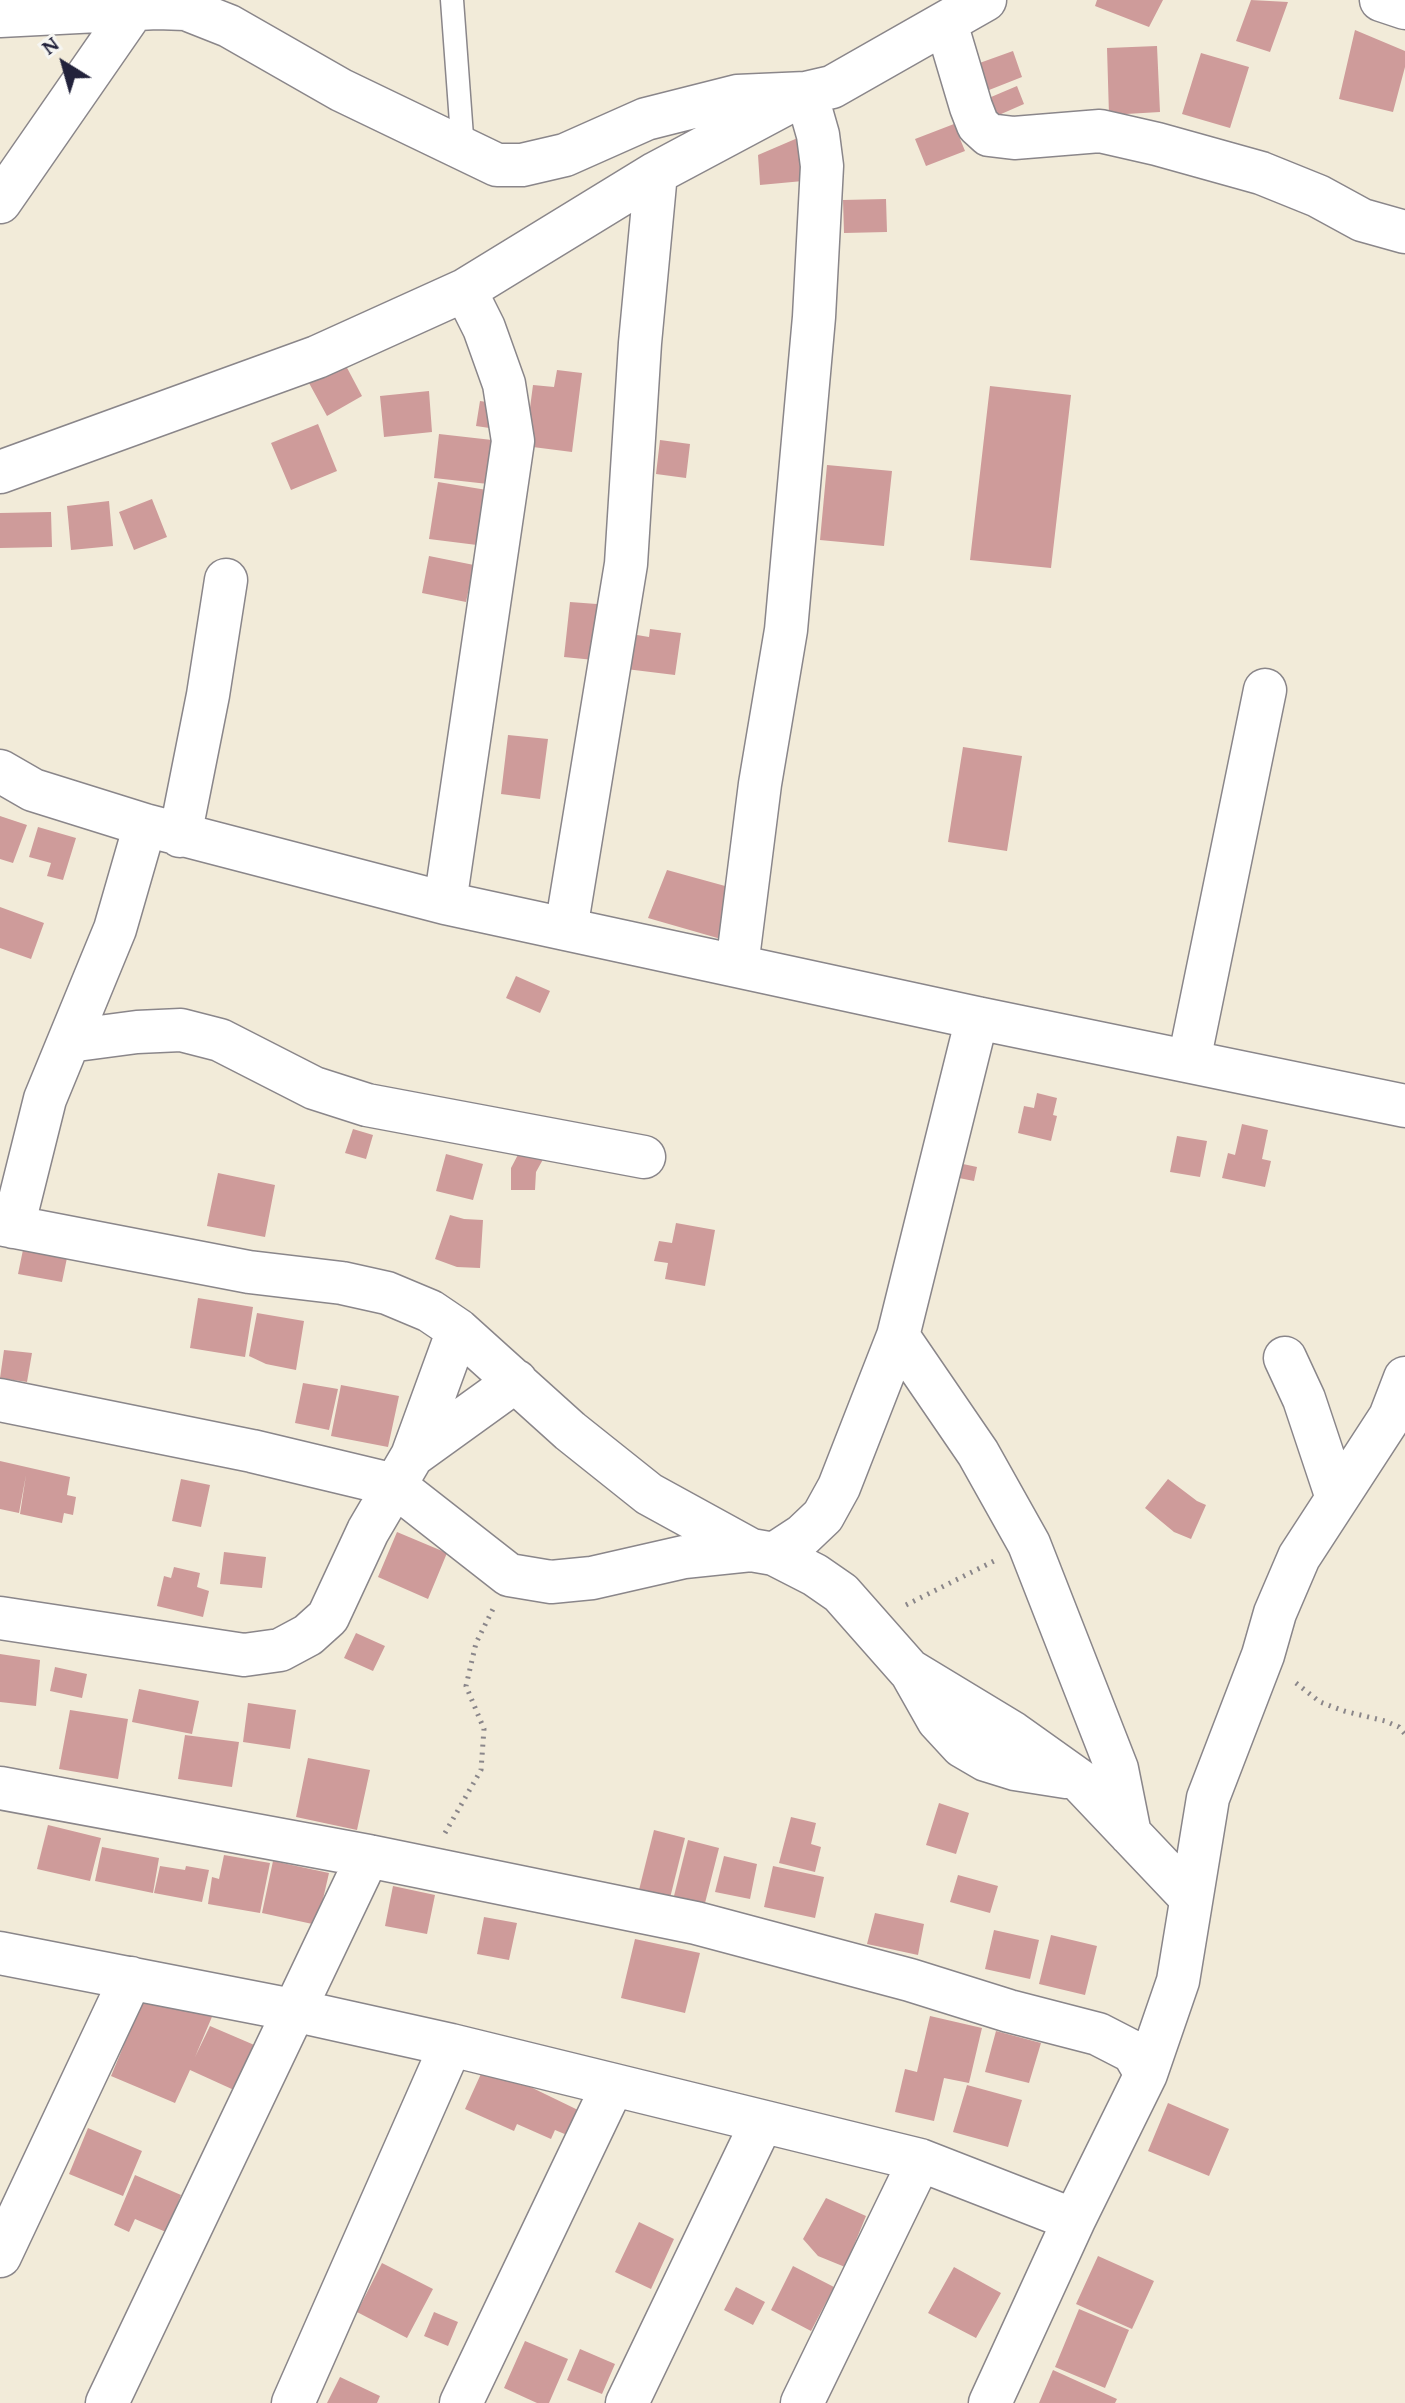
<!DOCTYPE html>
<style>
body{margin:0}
#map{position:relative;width:1405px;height:2403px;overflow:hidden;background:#f2ebd9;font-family:"Gentium Book Plus",serif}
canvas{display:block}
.north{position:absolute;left:24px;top:24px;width:80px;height:80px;-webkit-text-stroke:6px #f6f6f2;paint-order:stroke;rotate:323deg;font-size:22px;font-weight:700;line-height:32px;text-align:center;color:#22223b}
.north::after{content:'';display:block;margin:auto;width:28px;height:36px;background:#22223b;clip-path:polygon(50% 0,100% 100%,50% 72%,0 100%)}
</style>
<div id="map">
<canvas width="1405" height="2403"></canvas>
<div class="north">N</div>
</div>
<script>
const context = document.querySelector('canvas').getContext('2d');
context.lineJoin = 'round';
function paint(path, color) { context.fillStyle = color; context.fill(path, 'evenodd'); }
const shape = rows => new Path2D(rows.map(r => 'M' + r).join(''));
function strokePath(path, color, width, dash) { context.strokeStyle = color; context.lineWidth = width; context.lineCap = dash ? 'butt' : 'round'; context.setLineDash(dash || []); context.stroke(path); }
paint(shape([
 [1097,0,1163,0,1149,27,1095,6],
 [1251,0,1288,2,1270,52,1236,41],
 [1355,30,1405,51,1405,67,1393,112,1339,99],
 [1157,46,1160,112,1109,115,1107,48],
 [1013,51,1022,77,984,92,974,65],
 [1201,53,1249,67,1230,128,1182,114],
 [1017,86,1024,104,992,118,984,100],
 [954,124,965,151,926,166,915,139],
 [800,137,803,181,760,185,758,155],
 [886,199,887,232,844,233,843,200],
 [345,364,362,396,327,416,309,383],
 [557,370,582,373,572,452,525,446,533,385,554,387],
 [990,386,1071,395,1051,568,970,560],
 [429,391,432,432,384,437,380,396],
 [480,401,507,405,503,430,476,426],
 [318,424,337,471,291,490,271,443],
 [439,434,501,441,497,485,434,478],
 [660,440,690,444,686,478,656,474],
 [827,465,892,471,884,546,820,540],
 [438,482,493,491,485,546,429,539],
 [152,499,167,537,134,550,119,512],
 [109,501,113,546,71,550,67,506],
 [51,512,52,547,0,548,0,513],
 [429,556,474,565,466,602,422,593],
 [570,602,610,605,604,661,564,657],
 [650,629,681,633,675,675,626,669,631,634,649,637],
 [508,735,548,739,540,799,501,794],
 [963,747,1022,756,1007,851,948,842],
 [0,816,27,825,13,863,0,859],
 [38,827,76,838,63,880,47,876,51,863,29,857],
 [667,870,736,889,721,939,648,918],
 [0,907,44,923,31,959,0,948],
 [516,976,550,991,540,1013,506,998],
 [1037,1093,1057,1098,1053,1115,1057,1116,1051,1141,1018,1133,1024,1106,1034,1108],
 [1242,1124,1268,1130,1262,1159,1271,1161,1265,1187,1222,1178,1228,1153,1235,1155],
 [353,1129,373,1135,366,1159,345,1153],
 [1177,1136,1207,1141,1200,1177,1170,1172],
 [521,1149,546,1154,536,1172,535,1190,511,1190,511,1168],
 [446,1154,483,1164,473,1200,436,1191],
 [963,1164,977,1167,974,1181,959,1178],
 [218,1173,275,1185,265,1237,207,1226],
 [450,1215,464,1219,483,1220,480,1268,457,1267,435,1259],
 [676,1223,715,1230,705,1286,665,1279,668,1263,654,1261,659,1241,672,1243],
 [24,1245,68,1253,62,1282,18,1274],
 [198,1298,253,1307,245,1357,190,1348],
 [257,1313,304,1321,296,1370,266,1364,249,1356],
 [4,1350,32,1353,27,1382,0,1378],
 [303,1383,338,1389,329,1430,295,1423],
 [341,1385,399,1396,388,1447,331,1436],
 [0,1461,70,1477,67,1495,76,1497,73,1515,64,1513,62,1523,20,1514,26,1475,19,1513,0,1509],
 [181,1479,210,1485,201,1527,172,1521],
 [1168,1479,1197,1501,1206,1505,1191,1539,1174,1532,1145,1508],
 [397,1532,447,1553,428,1599,378,1577],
 [224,1552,266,1557,262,1588,220,1584],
 [174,1567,200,1573,197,1587,209,1591,203,1617,157,1606,164,1576,171,1578],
 [356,1633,385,1646,373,1671,344,1658],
 [0,1654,40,1660,36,1706,0,1702],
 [55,1667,87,1674,82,1698,50,1691],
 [139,1689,199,1701,192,1734,132,1722],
 [248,1703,296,1710,290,1749,243,1742],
 [70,1710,128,1719,118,1779,59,1769],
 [185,1735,239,1742,232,1787,178,1779],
 [308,1758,370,1770,357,1830,296,1817],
 [939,1803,969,1813,956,1854,926,1845],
 [791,1817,816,1823,811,1844,821,1847,815,1872,779,1863],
 [48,1825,101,1838,90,1881,37,1869],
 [654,1830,685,1838,669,1902,638,1894],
 [688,1840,719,1848,704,1907,673,1900],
 [102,1847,159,1858,153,1893,95,1881],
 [224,1855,270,1863,260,1913,208,1904,212,1877,219,1879],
 [724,1856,757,1864,750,1899,715,1892],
 [273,1861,329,1873,317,1925,262,1913],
 [160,1866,185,1870,186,1866,209,1870,202,1902,154,1893],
 [773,1866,824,1877,815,1918,764,1907],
 [958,1875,998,1886,990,1913,950,1902],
 [393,1886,435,1895,427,1934,385,1926],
 [875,1913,924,1924,918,1955,867,1944],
 [484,1917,517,1923,509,1960,477,1954],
 [994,1930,1039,1940,1030,1979,985,1969],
 [1051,1935,1097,1946,1085,1995,1039,1984],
 [635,1939,700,1953,685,2013,621,1998],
 [149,1985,214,2012,195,2057,210,2026,266,2050,245,2095,190,2070,175,2103,111,2076],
 [930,2016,982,2028,969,2083,944,2078,934,2121,895,2112,905,2069,917,2072],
 [996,2031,1041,2043,1029,2083,985,2072],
 [485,2065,578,2110,567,2135,555,2130,551,2139,517,2124,514,2131,465,2109],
 [967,2085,1022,2100,1008,2147,953,2132],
 [1168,2103,1229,2129,1209,2176,1148,2151],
 [88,2128,142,2151,123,2196,69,2174],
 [135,2175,181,2195,166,2232,135,2219,129,2232,114,2225],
 [826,2198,866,2216,845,2267,818,2256,803,2239],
 [639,2222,674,2239,651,2289,615,2272],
 [1098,2256,1154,2281,1132,2329,1076,2304],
 [382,2263,433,2289,407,2338,357,2312],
 [793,2266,834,2287,811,2331,771,2310],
 [954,2267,1001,2293,976,2338,928,2313],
 [736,2287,765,2302,753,2325,724,2310],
 [1079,2309,1129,2330,1105,2388,1055,2367],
 [434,2312,458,2322,448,2346,424,2336],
 [525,2341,568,2359,549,2403,537,2403,504,2388],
 [580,2349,615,2364,602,2394,567,2380],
 [1053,2370,1117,2399,1115,2403,1039,2403],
 [340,2377,380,2396,377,2403,327,2403]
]), '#ce9b9a');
const lane = shape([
 [452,0,463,150]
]);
const street = shape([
 [1381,0,1405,8],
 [0,16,157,8,186,9,229,26,341,90,497,165,522,165,565,155,646,119,737,96,806,93,818,135,822,166,814,317,786,630,760,784,737,966],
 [946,23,971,107,978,125,989,135,1014,138,1100,131,1157,144,1261,173,1318,196,1362,220,1405,232],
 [0,202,133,10],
 [0,472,317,357,465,290,656,173,806,93,832,87,985,0],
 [0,771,33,790,145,825,445,903,977,1018,1405,1106],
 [180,836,208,695,226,580],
 [445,903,513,441,504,384,484,328,465,290],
 [566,929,626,564,640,343,656,173],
 [69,1041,137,1032,181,1030,220,1040,314,1088,367,1105,644,1157],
 [1189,1061,1265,690],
 [0,1224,249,1272,342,1283,387,1293,430,1311,458,1330,570,1431,649,1494,751,1550],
 [13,1227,45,1099,115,929,145,825],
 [898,1336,978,1453,1029,1544,1117,1769,1130,1834],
 [1285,1358,1304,1399,1337,1498],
 [0,1400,252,1451,394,1485,509,1575,551,1582,592,1578,684,1557,751,1550,774,1554,815,1575,841,1593,909,1670,1013,1733,1079,1780,1191,1898],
 [412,1456,516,1381],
 [774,1554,803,1535,823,1516,839,1487,898,1336,977,1018],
 [0,1618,244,1655,280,1650,308,1635,328,1617,368,1531,412,1456,458,1330],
 [912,1674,938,1720,962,1746,986,1760,1015,1769,1066,1777],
 [0,1788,368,1856,696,1923,910,1980,1009,2011,1098,2034,1133,2052,1146,2074],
 [0,1953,293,2010,451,2045,920,2160,1074,2220],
 [0,2256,131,1978],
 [107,2403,368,1856],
 [293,2403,451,2045],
 [461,2403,613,2085],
 [627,2403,762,2122],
 [802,2403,920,2160],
 [990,2403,1074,2220,1146,2074,1178,1981,1208,1798,1263,1655,1275,1613,1299,1557,1390,1417,1405,1378]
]);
strokePath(lane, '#8a868a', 25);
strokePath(street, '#8a868a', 45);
strokePath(shape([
 [906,1605,994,1561],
 [1296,1683,1320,1702,1344,1711,1385,1721,1399,1727,1405,1734],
 [445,1833,481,1770,484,1729,466,1686,476,1643,493,1609]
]), '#8a868a', 5, [2, 6]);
strokePath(lane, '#fff', 22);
strokePath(street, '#fff', 42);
</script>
